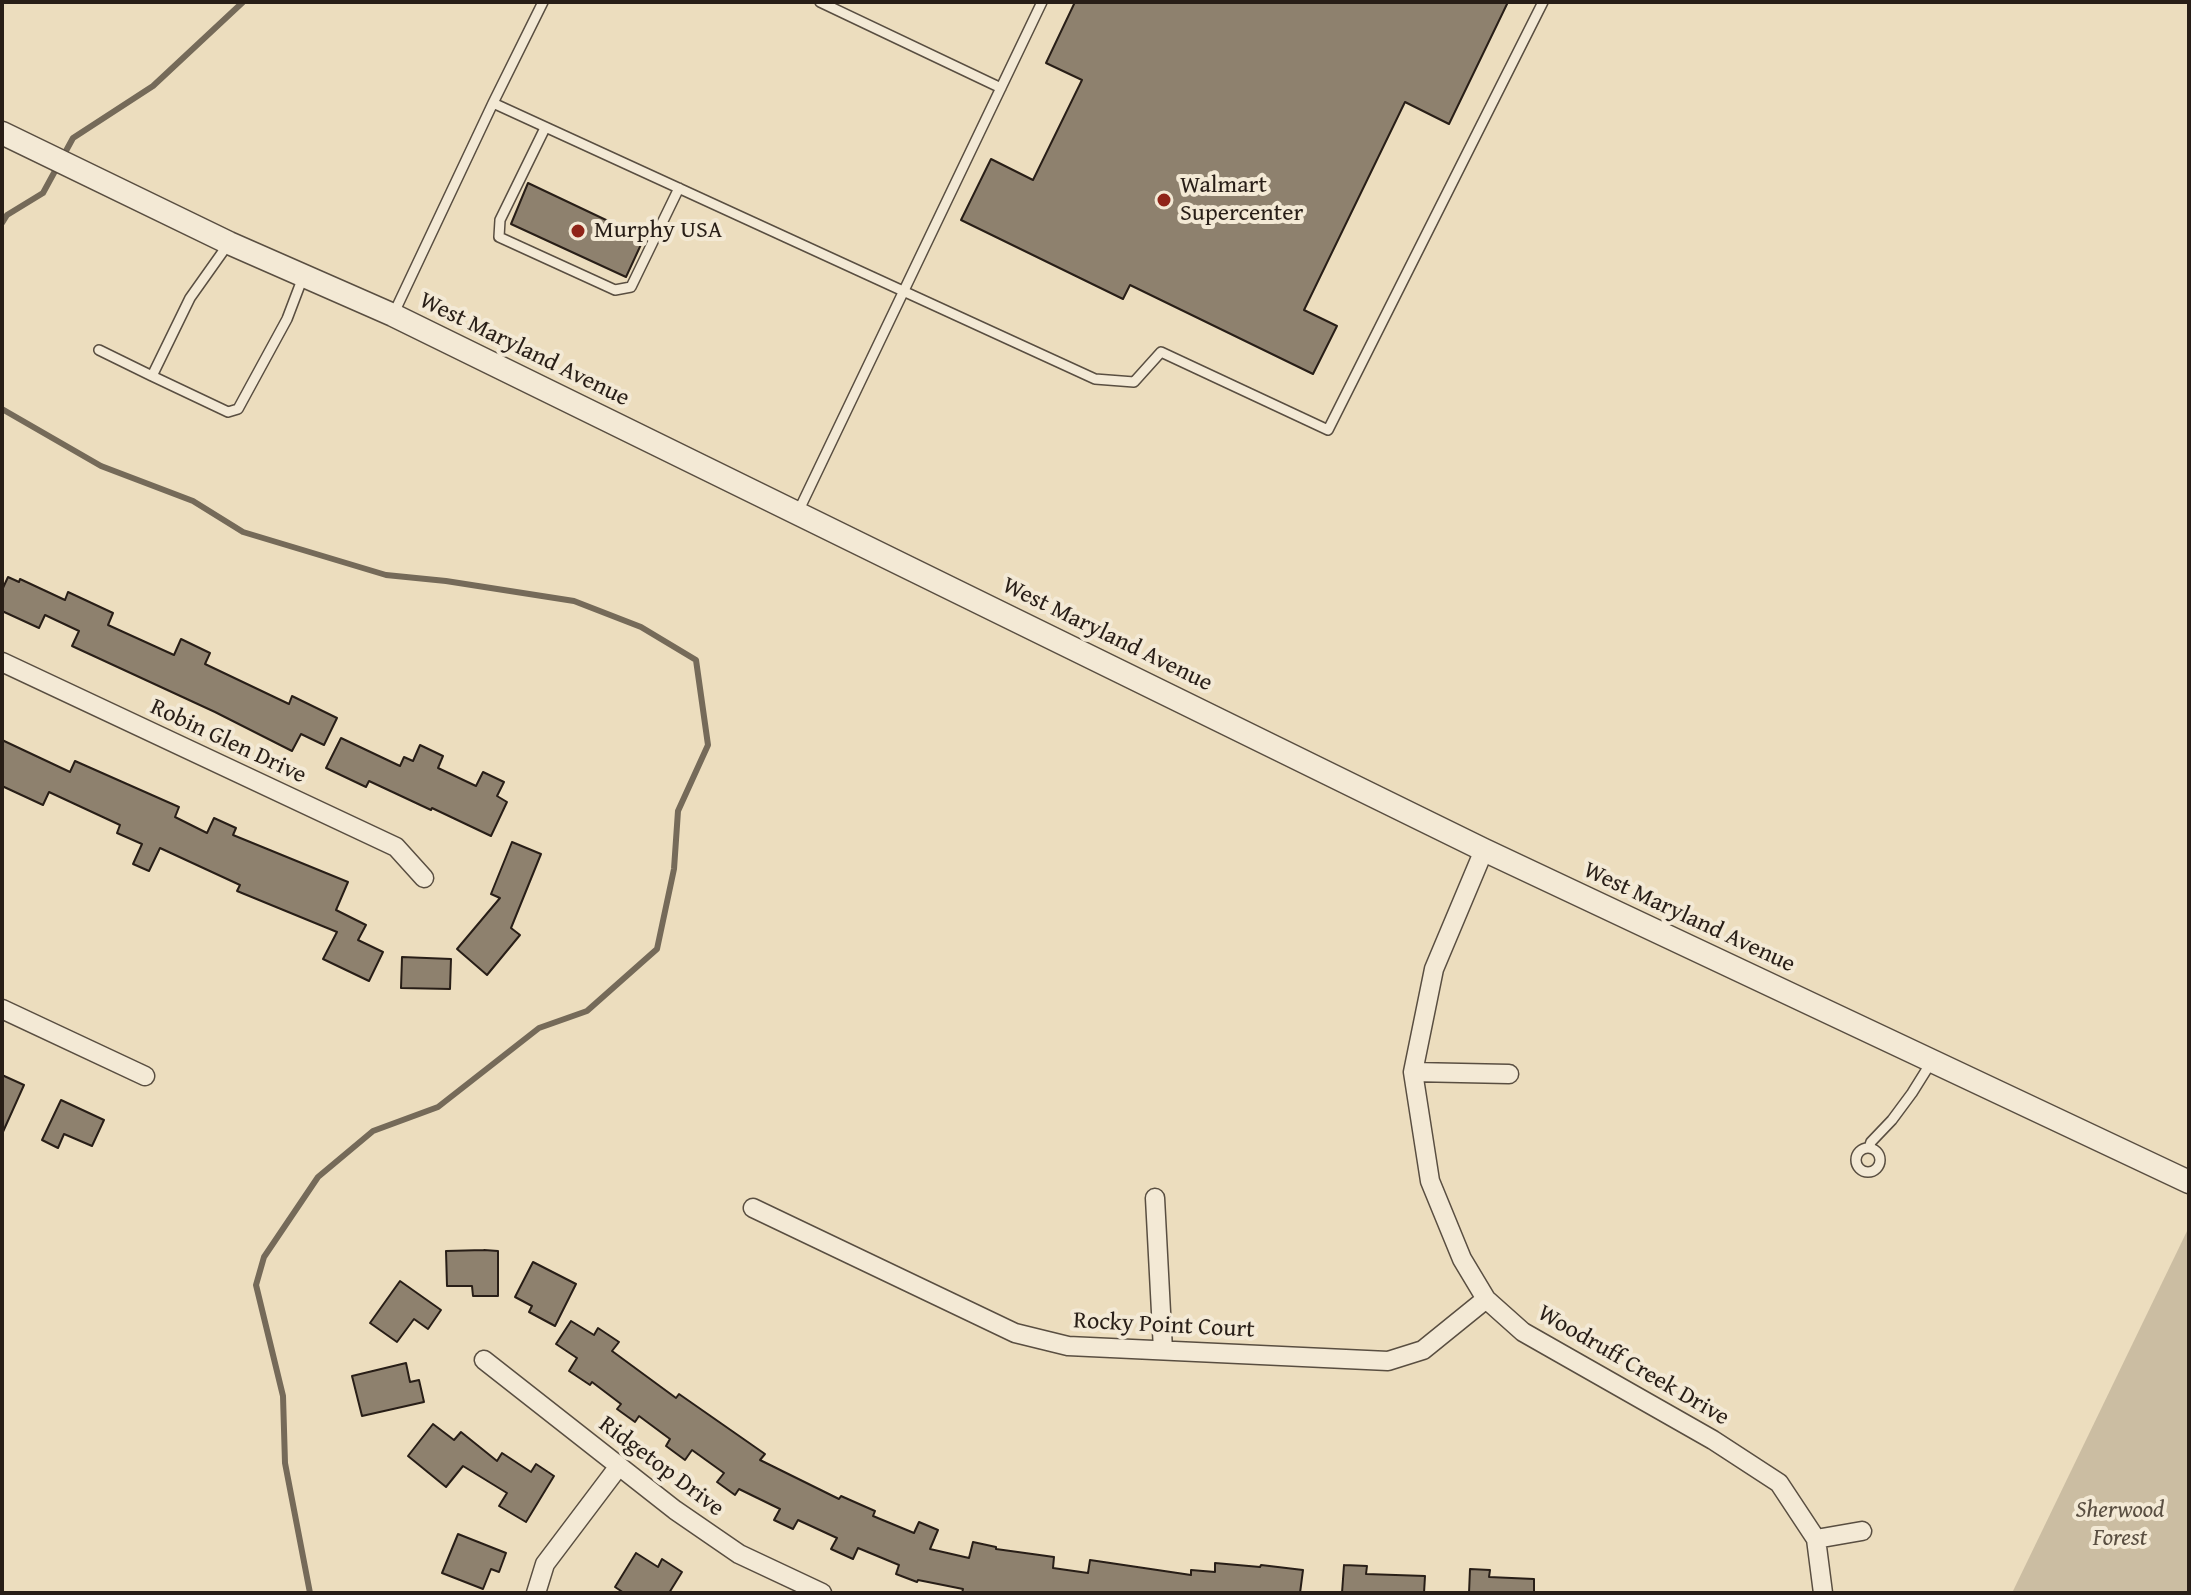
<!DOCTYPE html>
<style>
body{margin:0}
#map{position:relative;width:2191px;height:1595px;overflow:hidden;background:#ecddbe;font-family:"Gentium Book Plus",serif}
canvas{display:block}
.frame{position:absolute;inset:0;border:4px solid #281e17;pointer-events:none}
</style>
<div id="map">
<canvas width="2191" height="1595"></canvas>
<div class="frame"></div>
</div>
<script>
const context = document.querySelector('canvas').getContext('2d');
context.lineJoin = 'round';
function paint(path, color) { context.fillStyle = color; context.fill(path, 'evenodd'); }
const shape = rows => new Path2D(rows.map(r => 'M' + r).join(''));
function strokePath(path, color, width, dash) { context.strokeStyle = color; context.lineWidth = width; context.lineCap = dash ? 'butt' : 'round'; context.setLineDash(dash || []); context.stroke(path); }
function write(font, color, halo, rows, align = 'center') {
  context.font = font + ' "Gentium Book Plus",serif'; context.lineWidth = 8; context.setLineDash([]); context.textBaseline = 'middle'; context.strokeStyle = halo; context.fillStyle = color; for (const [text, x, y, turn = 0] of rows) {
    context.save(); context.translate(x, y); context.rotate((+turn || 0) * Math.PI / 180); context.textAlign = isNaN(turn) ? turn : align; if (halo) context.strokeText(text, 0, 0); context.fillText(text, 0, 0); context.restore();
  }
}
paint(shape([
 [2189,1227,2189,1593,2012,1593]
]), '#cbbda2');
strokePath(shape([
 [2,223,7,215,43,193,73,138,153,86,243,2],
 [2,409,101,466,193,501,243,532,386,575,446,581,574,601,641,627,696,660,708,745,678,811,674,869,657,949,587,1011,539,1028,438,1107,373,1131,318,1177,264,1257,256,1285,283,1396,285,1463,310,1593]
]), '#756a59', 6);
const building = shape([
 [1075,2,1508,2,1449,124,1405,102,1304,310,1337,326,1313,374,1130,285,1123,299,961,220,991,159,1033,180,1082,80,1046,63,1075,2],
 [528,183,644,238,626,277,511,224,528,183],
 [8,577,19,582,20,579,65,600,68,592,113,613,108,625,174,655,181,639,210,653,205,664,289,704,292,696,337,718,324,745,301,734,292,751,215,712,72,646,79,631,45,615,39,628,2,611,2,590,8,577],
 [341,738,400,766,404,757,413,761,420,745,443,756,438,768,476,786,483,772,504,782,497,796,507,802,491,836,432,808,431,810,369,781,366,787,326,768,341,738],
 [2,740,70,772,75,761,179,807,175,817,207,833,214,818,236,828,233,835,348,882,336,910,366,925,358,940,383,952,369,981,323,959,337,932,237,891,240,885,160,848,149,871,133,864,142,844,117,833,120,825,49,792,43,805,2,786,2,740],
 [512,842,541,854,511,928,520,935,487,975,457,949,500,898,491,894,512,842],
 [402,957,451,959,450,989,401,988,402,957],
 [2,1075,24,1085,2,1134,2,1075],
 [61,1100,104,1120,92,1146,64,1134,58,1148,42,1140,61,1100],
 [484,1250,498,1251,498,1296,473,1296,472,1286,447,1286,446,1251,484,1250],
 [533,1262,576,1284,555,1326,529,1312,532,1306,515,1297,533,1262],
 [400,1281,441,1310,428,1329,414,1319,397,1342,370,1323,400,1281],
 [571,1321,594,1335,598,1328,619,1342,612,1351,676,1398,679,1394,765,1454,760,1460,839,1499,841,1496,875,1511,873,1516,914,1533,919,1522,938,1530,930,1549,969,1558,973,1542,996,1547,996,1549,1054,1557,1053,1568,1088,1573,1090,1560,1191,1575,1191,1570,1215,1572,1215,1563,1260,1567,1261,1565,1303,1570,1300,1593,962,1593,963,1589,918,1580,917,1582,896,1574,899,1565,858,1548,853,1559,831,1549,837,1538,798,1520,793,1529,774,1520,780,1509,739,1489,735,1495,717,1482,724,1473,692,1450,685,1460,666,1446,670,1439,639,1416,635,1422,617,1409,621,1404,592,1382,590,1385,569,1371,577,1358,556,1344,571,1321],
 [406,1363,410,1382,419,1380,424,1402,362,1416,352,1376,406,1363],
 [433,1424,454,1440,461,1432,497,1461,502,1453,531,1472,536,1464,554,1476,526,1522,499,1506,507,1493,463,1466,446,1487,408,1456,433,1424],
 [458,1534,506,1553,499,1572,491,1569,483,1589,442,1573,458,1534],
 [636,1553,658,1567,662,1559,682,1572,669,1593,624,1593,615,1587,636,1553],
 [1344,1565,1367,1566,1366,1574,1425,1576,1424,1593,1342,1593,1344,1565],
 [1470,1569,1490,1570,1489,1577,1534,1579,1534,1593,1469,1593,1470,1569]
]);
paint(building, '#8e816e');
strokePath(building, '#281e17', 2);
const service = shape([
 [820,2,1001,88],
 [493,103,1095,379,1134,382,1161,352,1328,430,1543,2],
 [545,128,500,220,499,237,615,290,631,287,679,188],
 [393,315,493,103,543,2],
 [99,350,152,376,190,298,229,243],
 [152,376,228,412,238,409,287,319,303,277],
 [798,512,1042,2],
 [1869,1148,1871,1142,1892,1120,1912,1093,1932,1061],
 '1856 1160a12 12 0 1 1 24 0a12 12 0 1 1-24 0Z'
]);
const minor = shape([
 [2,662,396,847,424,878],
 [1484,850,1434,969,1413,1072,1430,1181,1462,1259,1486,1299,1523,1332,1713,1440,1779,1483,1816,1539,1823,1593],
 [2,1009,145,1076],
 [1413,1072,1509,1074],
 [1155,1198,1163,1350],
 [753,1208,1015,1333,1068,1346,1388,1361,1423,1350,1486,1299],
 [484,1360,675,1510,739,1554,822,1593],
 [1816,1539,1862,1531],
 [536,1593,545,1564,619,1466]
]);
const tertiary = shape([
 [2,133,229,243,393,315,1484,850,2189,1182]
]);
strokePath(service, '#594e41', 12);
strokePath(minor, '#594e41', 21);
strokePath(tertiary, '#594e41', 25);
strokePath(service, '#f3e9d5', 9);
strokePath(minor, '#f3e9d5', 18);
strokePath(tertiary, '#f3e9d5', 22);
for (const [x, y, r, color] of [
 [1164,200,8,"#8f2418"],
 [578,231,8,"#8f2418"]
]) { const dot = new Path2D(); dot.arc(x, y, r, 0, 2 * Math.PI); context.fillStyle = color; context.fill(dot); strokePath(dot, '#f3e9d5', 3); }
write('24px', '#281e17', '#f3e9d5', [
 ["Walmart",1180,186],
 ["Supercenter",1180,214],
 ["Murphy USA",594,231]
], 'left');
write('24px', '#281e17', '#f3e9d5', [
 ["West Maryland Avenue",524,350,26],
 ["West Maryland Avenue",1107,635,26],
 ["Robin Glen Drive",228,742,25],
 ["West Maryland Avenue",1689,918,25],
 ["Rocky Point Court",1164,1326,3],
 ["Woodruff Creek Drive",1633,1366,30],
 ["Ridgetop Drive",661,1467,37]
]);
write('italic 24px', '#594e41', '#f3e9d5', [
 ["Sherwood",2120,1511],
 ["Forest",2120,1539]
]);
</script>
